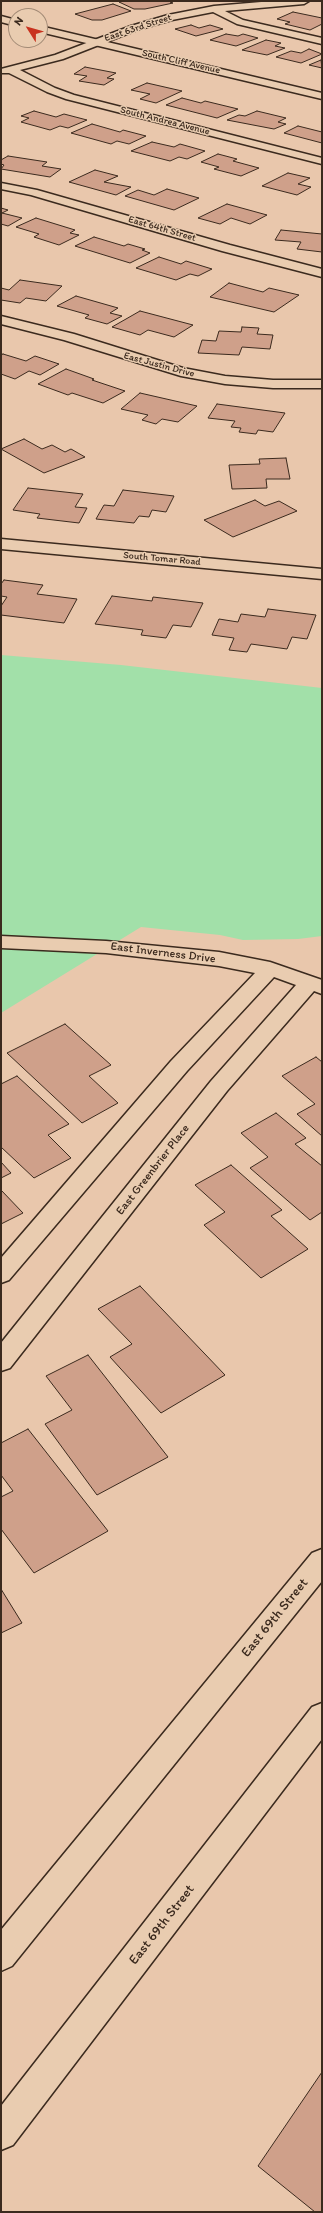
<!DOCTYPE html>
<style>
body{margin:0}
#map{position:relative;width:323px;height:2213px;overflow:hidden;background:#e9c7ac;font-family:Itim,sans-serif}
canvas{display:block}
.frame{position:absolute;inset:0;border:2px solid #3b2a1e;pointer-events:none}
.north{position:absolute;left:8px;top:8px;width:40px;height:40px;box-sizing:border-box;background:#e9ccb0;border:1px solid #a38b76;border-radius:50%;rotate:307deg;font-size:11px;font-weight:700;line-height:16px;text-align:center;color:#3b2a1e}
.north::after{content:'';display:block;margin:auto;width:14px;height:18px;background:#c8321e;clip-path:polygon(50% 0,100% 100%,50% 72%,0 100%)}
</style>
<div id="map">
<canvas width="323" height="2213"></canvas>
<div class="frame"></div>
<div class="north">N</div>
</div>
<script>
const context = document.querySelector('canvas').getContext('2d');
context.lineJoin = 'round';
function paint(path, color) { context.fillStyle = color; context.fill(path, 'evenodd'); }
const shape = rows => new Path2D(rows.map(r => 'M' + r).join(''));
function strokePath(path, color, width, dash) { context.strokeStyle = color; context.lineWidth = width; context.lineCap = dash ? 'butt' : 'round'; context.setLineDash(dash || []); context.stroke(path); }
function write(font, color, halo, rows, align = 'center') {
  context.font = font + ' Itim,sans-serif'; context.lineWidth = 3; context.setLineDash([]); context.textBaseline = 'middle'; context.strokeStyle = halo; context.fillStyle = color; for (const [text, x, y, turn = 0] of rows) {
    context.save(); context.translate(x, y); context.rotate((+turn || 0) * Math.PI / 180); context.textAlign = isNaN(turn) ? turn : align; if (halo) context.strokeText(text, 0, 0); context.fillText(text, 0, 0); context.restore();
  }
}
paint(shape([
 [1,655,121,665,322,688,322,936,298,939,243,940,220,935,141,927,1,1013]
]), '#a2e0a9');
const building = shape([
 [125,1,175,1,170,2,173,3,145,9,134,9,119,2,125,1],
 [113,4,131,11,102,20,92,20,75,14,113,4],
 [293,12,322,18,322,24,310,30,285,24,290,22,277,19,293,12],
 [191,25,199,28,210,25,223,29,196,36,175,29,191,25],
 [226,34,238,36,243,34,258,38,236,46,210,40,226,34],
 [266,40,281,43,275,46,285,48,267,55,242,50,266,40],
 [309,49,322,54,301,63,276,57,291,51,301,53,309,49],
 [321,60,322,68,309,65,321,60],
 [85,67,116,73,107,78,114,79,104,85,79,81,87,76,74,74,85,67],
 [147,83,182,91,156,103,140,99,150,94,131,90,147,83],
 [182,98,201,103,205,101,238,109,217,118,166,105,182,98],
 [34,111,56,117,64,114,87,120,68,128,60,126,50,130,21,122,29,118,21,116,34,111],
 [257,111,286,118,278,122,286,124,274,129,227,120,239,115,245,116,257,111],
 [92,124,120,132,123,130,146,136,129,144,117,141,111,144,71,133,92,124],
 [298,126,322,132,322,143,284,133,298,126],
 [152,142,174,147,180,144,205,151,187,159,179,157,170,161,131,151,152,142],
 [218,154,237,159,233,161,259,168,241,176,214,169,219,167,201,162,218,154],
 [8,156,47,162,42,166,61,169,50,177,1,169,4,165,1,164,1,160,8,156],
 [95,170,118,176,104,182,131,187,116,195,69,182,95,170],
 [288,173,310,178,298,184,311,187,297,195,262,186,288,173],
 [167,189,199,198,174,210,125,196,138,190,154,195,167,189],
 [227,204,267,215,250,224,231,218,220,224,198,218,227,204],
 [1,208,8,210,2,213,22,218,8,226,1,224,1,208],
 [36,218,75,230,70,233,79,235,59,245,34,237,39,234,16,227,36,218],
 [281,230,322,234,322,252,297,249,301,242,275,240,281,230],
 [94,237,124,246,128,244,145,249,142,250,150,253,130,263,75,246,94,237],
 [159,257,181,264,186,261,212,269,198,276,190,274,176,280,136,268,159,257],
 [20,280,62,286,46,301,26,298,20,303,1,300,1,288,9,290,20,280],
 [229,283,263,292,269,288,299,295,274,312,210,297,229,283],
 [76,296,118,308,110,313,122,316,107,324,85,318,89,315,57,306,76,296],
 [140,311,193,325,174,337,148,330,140,335,112,327,140,311],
 [242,327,259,328,257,334,273,335,270,349,242,347,239,355,198,353,202,340,216,341,219,331,241,332,242,327],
 [3,354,26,361,35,356,59,364,40,375,29,371,15,379,1,374,1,355,3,354],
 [66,369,94,379,92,380,125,391,103,403,72,393,68,395,38,384,66,369],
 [140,393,197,406,178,422,162,419,156,424,142,420,148,415,121,409,140,393],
 [217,404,285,413,273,432,258,430,256,434,239,432,241,428,231,427,235,421,208,418,217,404],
 [24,439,42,449,52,445,65,452,71,449,85,457,44,473,1,449,24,439],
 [286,458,290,479,266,479,267,488,232,489,229,465,260,464,259,459,286,458],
 [28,488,83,494,75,507,87,508,79,523,37,518,40,514,13,510,28,488],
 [123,490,174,496,166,512,152,510,149,517,139,516,134,523,96,519,104,505,114,506,123,490],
 [255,500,265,506,279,501,297,511,233,537,204,520,255,500],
 [4,580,43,585,37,594,77,599,64,623,1,615,1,606,7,597,1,596,1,584,4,580],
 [112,596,152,601,153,597,203,603,191,627,173,625,166,638,141,635,143,630,95,624,112,596],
 [268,609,316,615,307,639,292,637,287,649,251,644,247,652,229,650,234,638,212,635,219,619,238,622,241,614,265,617,268,609],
 [65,1024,111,1065,89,1076,118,1103,82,1123,7,1053,65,1024],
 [316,1057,322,1062,322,1136,297,1114,315,1104,282,1076,316,1057],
 [17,1076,69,1124,48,1135,71,1158,34,1178,1,1147,1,1084,17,1076],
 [276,1113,306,1138,295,1144,322,1166,322,1212,310,1220,250,1168,268,1157,241,1133,276,1113],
 [1,1162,11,1173,1,1178,1,1162],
 [231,1165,282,1210,271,1216,308,1249,261,1278,204,1225,225,1212,195,1185,231,1165],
 [1,1190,23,1213,1,1224,1,1190],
 [140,1286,225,1375,161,1413,110,1357,132,1344,98,1309,140,1286],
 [88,1355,168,1457,97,1495,45,1424,72,1410,46,1376,88,1355],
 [28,1429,108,1531,34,1573,1,1529,1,1497,13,1491,1,1475,1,1443,28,1429],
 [1,1589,22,1623,1,1633,1,1589],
 [322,2072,322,2212,315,2212,258,2166,322,2072]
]);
paint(building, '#cfa08a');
strokePath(building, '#3b2a1e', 1);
const minor = shape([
 [273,1,309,1,304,4,225,11,243,20,322,38,322,44,237,24,213,12,172,20,137,30,63,59,20,70,55,88,74,95,322,158,322,164,66,99,47,92,9,73,1,73,1,69,55,55,131,26,168,15,214,6,273,1],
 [1,183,37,190,230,245,322,269,322,277,222,251,31,195,1,189,1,183],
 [1,316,74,334,183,368,225,376,273,380,322,380,322,388,273,388,225,384,181,376,64,340,1,324,1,316],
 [1,936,106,941,219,952,270,962,322,980,322,994,314,991,227,1091,10,1368,1,1371,1,1343,211,1081,296,985,274,977,187,1071,9,1280,1,1283,1,1258,171,1061,255,973,219,966,106,953,1,948,1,936]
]);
const tertiary = shape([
 [1,539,322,569,322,579,1,549,1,539]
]);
const secondary = shape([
 [1,16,16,20,16,26,1,22,1,16],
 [40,26,322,93,322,99,40,32,40,26],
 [322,1549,322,1581,12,1966,1,1971,1,1930,312,1553,322,1549],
 [322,1703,322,1739,13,2145,1,2150,1,2106,312,1707,322,1703]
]);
strokePath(minor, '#3b2a1e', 3);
strokePath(tertiary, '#3b2a1e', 3);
strokePath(secondary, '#3b2a1e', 3);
paint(minor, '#e9ccb0');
paint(tertiary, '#e9ccb0');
paint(secondary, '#e9ccb0');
write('10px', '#3b2a1e', '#e9ccb0', [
 ["East 63rd Street",138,28,-18],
 ["South Cliff Avenue",181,62,13],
 ["South Andrea Avenue",165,121,14],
 ["East 64th Street",162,229,16],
 ["East Justin Drive",159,365,15],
 ["South Tomar Road",162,559,5]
]);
write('12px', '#3b2a1e', '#e9ccb0', [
 ["East Inverness Drive",163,953,7],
 ["East Greenbrier Place",153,1170,-52]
]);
write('14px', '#3b2a1e', '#e9ccb0', [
 ["East 69th Street",275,1618,-51],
 ["East 69th Street",162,1925,-52]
]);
</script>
